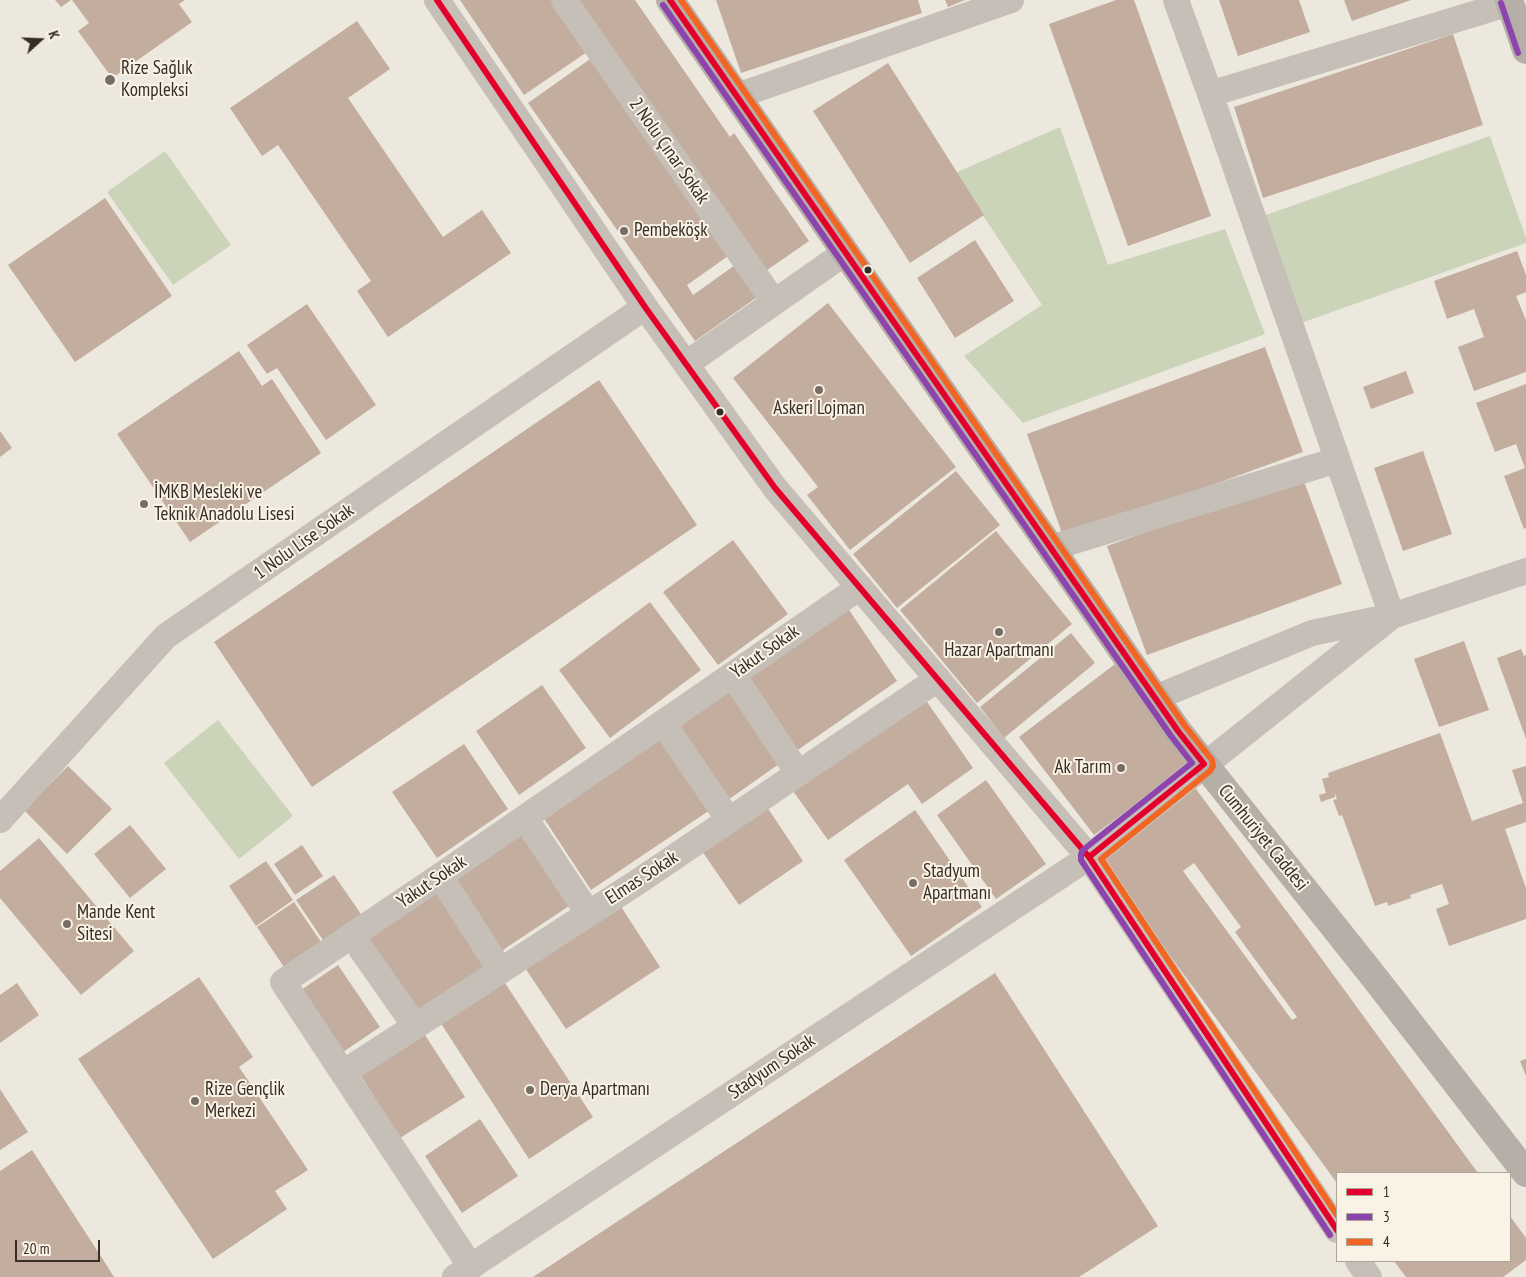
<!DOCTYPE html>
<meta charset="utf-8">
<style>
body{margin:0}
#map{position:relative;width:1526px;height:1277px;overflow:hidden;background:#ede8de;font-family:"PT Sans Narrow",sans-serif}
canvas{display:block}
.legend{position:absolute;left:1336px;top:1172px;width:175px;height:90px;box-sizing:border-box;background:#faf3e5;border:1px solid #aca499;margin:0;padding:6px 9px;list-style:none;font-size:15px;color:#362d26}
.legend li{display:flex;align-items:center;gap:10px;height:25px}
.legend b{width:25px;border:1px solid #aca499}
.north{position:absolute;left:15px;top:15px;width:50px;height:50px;-webkit-text-stroke:4px #faf3e5;paint-order:stroke;rotate:70deg;font-size:14px;font-weight:700;line-height:20px;text-align:center;color:#362d26}
.north::after{content:'';display:block;margin:auto;width:18px;height:22px;background:#362d26;clip-path:polygon(50% 0,100% 100%,50% 72%,0 100%)}
.scale{position:absolute;left:15px;top:1240px;width:85px;height:22px;box-sizing:border-box;border:2px solid #362d26;border-top:0;padding-left:6px;font-size:15px;line-height:18px;white-space:nowrap;color:#362d26;-webkit-text-stroke:4px #faf3e5;paint-order:stroke}
</style>
<div id="map">
<canvas width="1526" height="1277"></canvas>
<ul class="legend">
<li><b style="height:6px;background:#e4002b"></b>1</li>
<li><b style="height:6px;background:#8e44ad"></b>3</li>
<li><b style="height:6px;background:#f26522"></b>4</li>
</ul>
<div class="north">K</div>
<div class="scale">20 m</div>
</div>
<script>
const context = document.querySelector('canvas').getContext('2d');
context.lineJoin = 'round';
function paint(path, color) { context.fillStyle = color; context.fill(path, 'evenodd'); }
const shape = rows => new Path2D(rows.map(r => 'M' + r).join(''));
function strokePath(path, color, width, dash) { context.strokeStyle = color; context.lineWidth = width; context.lineCap = dash ? 'butt' : 'round'; context.setLineDash(dash || []); context.stroke(path); }
function write(font, color, halo, rows, align = 'center') {
  context.font = font + ' "PT Sans Narrow",sans-serif'; context.lineWidth = 4; context.setLineDash([]); context.textBaseline = 'middle'; context.strokeStyle = halo; context.fillStyle = color; for (const [text, x, y, turn = 0] of rows) {
    context.save(); context.translate(x, y); context.rotate((+turn || 0) * Math.PI / 180); context.textAlign = isNaN(turn) ? turn : align; if (halo) context.strokeText(text, 0, 0); context.fillText(text, 0, 0); context.restore();
  }
}
paint(shape([
 [1060,127,1108,265,1225,229,1265,334,1023,423,964,356,1042,305,955,173],
 [1490,136,1526,238,1526,243,1301,323,1263,216],
 [165,151,231,245,173,285,107,192],
 [218,720,293,816,239,859,164,763]
]), '#cbd3b8');
paint(shape([
 [55,0,71,0,61,7],
 [72,0,185,0,179,4,192,22,112,78,78,31,89,23],
 [460,0,556,0,590,50,524,95],
 [570,0,635,0,730,137,734,133,809,241,760,275],
 [716,0,918,0,922,13,741,73],
 [945,0,965,0,948,7],
 [1116,0,1134,0,1211,216,1128,246,1049,24],
 [1219,0,1299,0,1310,32,1238,56],
 [1344,0,1411,0,1352,21],
 [357,21,390,69,348,98,443,237,482,210,511,253,388,337,357,291,371,281,278,145,262,156,230,108],
 [1453,34,1483,125,1263,198,1234,107],
 [593,57,731,254,687,285,693,295,738,263,760,295,695,341,528,103],
 [888,63,984,215,910,263,813,111],
 [105,198,172,296,75,362,8,265],
 [975,240,1014,301,955,338,917,278],
 [1517,251,1526,275,1526,292,1516,296,1526,320,1526,372,1474,391,1458,347,1484,337,1474,309,1447,319,1434,281],
 [828,303,956,467,850,550,807,495,818,487,733,378],
 [307,304,376,405,326,440,277,368,267,374,247,345],
 [1265,347,1303,452,1064,539,1027,434],
 [239,351,262,386,272,379,321,453,190,542,117,434],
 [1406,371,1414,393,1371,409,1363,387],
 [599,380,697,525,312,787,214,642],
 [1526,384,1526,528,1524,529,1504,476,1525,468,1516,444,1495,452,1476,403],
 [0,431,12,448,0,457],
 [1423,451,1452,534,1403,551,1374,468],
 [956,471,1000,525,897,608,853,554],
 [1302,476,1342,584,1147,655,1107,546],
 [996,531,1072,624,977,703,900,610],
 [733,540,788,614,718,665,663,592],
 [650,602,701,670,610,738,559,670],
 [845,604,897,681,792,754,739,677],
 [1071,633,1095,663,1004,738,980,707],
 [1464,641,1489,710,1439,727,1414,659],
 [1521,649,1524,656,1526,655,1526,739,1497,658],
 [1119,661,1194,761,1094,835,1019,737],
 [542,685,586,748,519,795,476,731],
 [726,688,779,764,725,802,672,726],
 [925,699,973,768,922,804,908,784,828,840,793,791],
 [1440,733,1472,821,1523,803,1512,770,1526,766,1526,822,1505,829,1526,888,1526,919,1449,946,1436,909,1449,904,1442,884,1410,895,1411,898,1388,906,1387,902,1375,906,1342,815,1339,816,1333,800,1337,799,1335,793,1335,797,1321,802,1319,795,1326,793,1322,779,1329,777,1328,773],
 [665,736,713,808,591,890,543,817],
 [464,744,508,809,437,858,392,792],
 [68,766,112,809,67,854,24,810],
 [986,780,1046,864,996,899,937,815],
 [1193,785,1302,932,1478,1173,1337,1173,1337,1183,1157,938,1097,855],
 [1194,863,1241,927,1235,932,1297,1017,1292,1020,1183,871],
 [767,807,803,861,739,905,702,851],
 [915,810,982,907,911,956,844,860],
 [130,825,166,869,130,898,94,854],
 [521,835,569,906,500,952,452,881],
 [39,838,134,951,81,995,0,898,0,871],
 [302,845,323,876,295,895,274,864],
 [266,861,293,900,256,926,229,886],
 [334,875,361,914,323,940,296,900],
 [436,890,488,967,418,1015,366,938],
 [294,902,321,942,284,967,257,927],
 [620,905,660,967,566,1029,525,968],
 [338,965,380,1027,343,1052,301,990],
 [995,973,1158,1226,1079,1277,533,1277],
 [199,977,253,1057,239,1067,308,1170,275,1191,287,1209,213,1259,78,1059],
 [503,980,593,1117,529,1159,440,1022],
 [17,983,39,1015,0,1043,0,995],
 [425,1035,465,1097,400,1138,361,1076],
 [1526,1059,1526,1076,1520,1061],
 [0,1089,28,1132,0,1150],
 [480,1119,518,1176,462,1213,425,1156],
 [32,1150,102,1258,114,1277,0,1277,0,1171],
 [1510,1216,1526,1238,1526,1260,1503,1277,1406,1277,1394,1261,1510,1261]
]), '#c2ad9f');
strokePath(shape([
 [437,0,645,307,775,488,1089,857,1337,1230],
 [564,0,774,302],
 [1176,0,1210,94,1392,616],
 [1210,94,1510,3],
 [737,96,1011,0],
 [686,364,846,252],
 [1051,548,1337,460],
 [733,675,798,773],
 [1155,698,1312,633,1392,616,1526,571],
 [663,723,729,820],
 [525,818,588,913],
 [0,820,166,636,645,307],
 [440,876,501,971],
 [352,936,415,1026],
 [343,1073,636,883,938,679],
 [1358,1261,1369,1277],
 [471,1267,283,982,440,876,860,587],
 [455,1277,1089,857,1392,616]
]), '#c5bfb8', 26);
strokePath(shape([
 [670,0,1178,731,1374,977,1526,1173],
 [1509,0,1526,50]
]), '#b6afa8', 28);
strokePath(shape([
 [437,0,645,307,775,488,1089,857,1337,1230],
 [670,0,1178,731,1204,764,1089,857]
]), '#e4002b', 6);
strokePath(shape([
 [1501,3,1518,53],
 [663,5,1171,736,1192,763,1083,850,1081,854,1081,860,1330,1235]
]), '#8e44ad', 6);
strokePath(shape([
 [681,0,1185,726,1212,760,1213,766,1210,771,1101,859,1337,1215]
]), '#f26522', 6);
for (const [x, y, r, color] of [
 [110,80,6,"#766e66"],
 [624,231,5,"#766e66"],
 [868,270,4.5,"#362d26"],
 [819,390,5,"#766e66"],
 [720,412,4.5,"#362d26"],
 [144,504,5,"#766e66"],
 [999,632,5,"#766e66"],
 [1121,768,5,"#766e66"],
 [913,883,5,"#766e66"],
 [67,924,5,"#766e66"],
 [530,1090,5,"#766e66"],
 [195,1101,5,"#766e66"]
]) { const dot = new Path2D(); dot.arc(x, y, r, 0, 2 * Math.PI); context.fillStyle = color; context.fill(dot); strokePath(dot, '#faf3e5', 2); }
write('19px', '#362d26', '#faf3e5', [
 ["Rize Sağlık",121,69],
 ["Kompleksi",121,91],
 ["Pembeköşk",634,231],
 ["Askeri Lojman",819,409,"center"],
 ["İMKB Mesleki ve",154,493],
 ["Teknik Anadolu Lisesi",154,515],
 ["Hazar Apartmanı",999,651,"center"],
 ["Ak Tarım",1111,768,"right"],
 ["Stadyum",923,872],
 ["Apartmanı",923,894],
 ["Mande Kent",77,913],
 ["Sitesi",77,935],
 ["Rize Gençlik",205,1090],
 ["Merkezi",205,1112],
 ["Derya Apartmanı",540,1090]
], 'left');
write('19px', '#362d26', '#faf3e5', [
 ["2 Nolu Çınar Sokak",669,151,55],
 ["1 Nolu Lise Sokak",304,542,-35],
 ["Yakut Sokak",765,652,-35],
 ["Cumhuriyet Caddesi",1263,838,51],
 ["Elmas Sokak",642,878,-33],
 ["Yakut Sokak",432,882,-34],
 ["Stadyum Sokak",772,1067,-34]
]);
</script>
